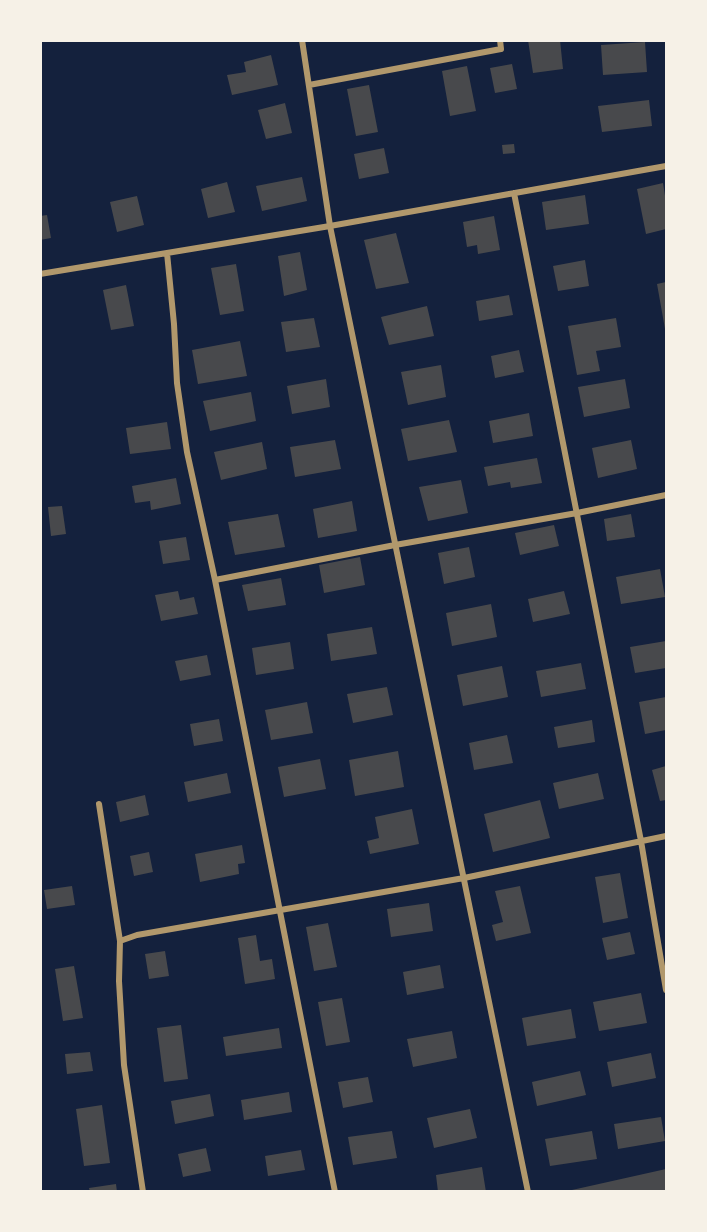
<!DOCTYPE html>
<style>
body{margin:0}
#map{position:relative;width:707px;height:1232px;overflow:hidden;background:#14213d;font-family:Rubik,sans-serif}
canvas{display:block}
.frame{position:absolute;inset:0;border:42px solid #f6f1e7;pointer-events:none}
</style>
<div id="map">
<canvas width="707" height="1232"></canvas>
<div class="frame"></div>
</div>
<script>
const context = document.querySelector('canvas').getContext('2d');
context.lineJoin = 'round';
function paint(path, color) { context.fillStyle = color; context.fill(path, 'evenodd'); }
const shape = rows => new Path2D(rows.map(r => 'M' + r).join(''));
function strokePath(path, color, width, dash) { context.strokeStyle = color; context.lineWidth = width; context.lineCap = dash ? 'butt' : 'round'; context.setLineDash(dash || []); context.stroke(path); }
paint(shape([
 [528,40,560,40,563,69,533,73],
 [645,42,647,72,603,75,601,45],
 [271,55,278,85,232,95,227,75,246,72,244,62],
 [512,64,517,89,495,93,490,68],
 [467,66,476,111,450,116,442,71],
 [369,85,378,132,356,136,347,89],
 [649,100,652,126,602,132,598,106],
 [285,103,292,133,266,139,258,110],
 [514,144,515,153,503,154,502,145],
 [384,148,389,173,359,179,354,154],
 [302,177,307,201,262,211,256,186],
 [227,182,235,212,208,218,201,189],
 [663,183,666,202,666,229,646,234,637,189],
 [585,195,589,224,546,230,542,202],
 [137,196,144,225,117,232,110,202],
 [47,215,51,238,40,240,40,216],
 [494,216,500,250,478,254,477,245,467,247,463,222],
 [396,233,409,283,376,289,364,240],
 [300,252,307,290,284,296,278,256],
 [585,260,589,286,558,291,553,266],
 [236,264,244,311,220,315,211,268],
 [666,282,666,328,665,329,657,284],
 [126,285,134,326,111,330,103,290],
 [509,295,513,315,479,321,476,301],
 [427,306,434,336,389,345,381,317],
 [314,318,320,347,286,352,281,322],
 [616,318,621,347,596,351,600,371,577,375,568,326],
 [240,341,247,376,198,384,192,350],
 [519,350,524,372,495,378,491,356],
 [441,365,446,397,408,405,401,372],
 [326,379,330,407,292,414,287,386],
 [625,379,630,408,584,417,578,387],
 [251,392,256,421,210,431,203,401],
 [529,413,533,436,493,443,489,421],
 [449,420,457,452,408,461,401,429],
 [167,422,171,449,130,454,126,428],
 [335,440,341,469,295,477,290,447],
 [631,440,637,469,598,478,592,448],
 [262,442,267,469,221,480,214,452],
 [537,458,542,483,511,488,510,482,488,486,484,467],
 [176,478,181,504,151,510,150,501,135,503,132,486],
 [461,480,468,513,428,521,419,487],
 [352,501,357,531,318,538,313,509],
 [62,506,66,534,51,536,48,507],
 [278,514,285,547,235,555,228,522],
 [631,514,635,537,607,541,604,519],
 [554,525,559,546,520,555,515,533],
 [186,537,190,560,163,564,159,541],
 [469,547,475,577,444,584,438,553],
 [360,557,365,585,324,593,319,565],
 [660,569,665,597,621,604,616,577],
 [281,578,286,605,248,611,242,585],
 [178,591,180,600,194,597,198,614,161,621,155,595],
 [564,591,570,614,533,622,528,599],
 [491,604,497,637,452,646,446,613],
 [372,627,377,654,331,661,327,634],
 [666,641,666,668,635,673,630,647],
 [290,642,294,669,256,675,252,648],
 [207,655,211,675,180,681,175,661],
 [581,663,586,689,541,697,536,671],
 [502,666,508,697,463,706,457,675],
 [387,687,393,715,353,723,347,694],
 [666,697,666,730,645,734,639,702],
 [307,702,313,733,271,740,265,710],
 [219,719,223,741,194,746,190,724],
 [592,720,595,742,558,748,554,727],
 [507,735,513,763,474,770,469,743],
 [398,751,404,787,355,796,349,760],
 [320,759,326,789,284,797,278,767],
 [666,766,666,800,660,801,652,770],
 [227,773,231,793,188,802,184,782],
 [598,773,604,799,559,809,553,783],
 [145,795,149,815,120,822,116,802],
 [540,800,550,838,493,852,484,814],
 [412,809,419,844,370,854,367,841,379,838,375,817],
 [242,845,245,863,238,864,239,874,200,882,195,854],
 [149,852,153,872,134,876,130,856],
 [620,873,628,918,603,923,595,877],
 [72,886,75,905,47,909,44,890],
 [520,886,531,933,496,941,492,925,503,922,495,891],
 [429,903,433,931,391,937,387,909],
 [328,923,337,967,314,971,306,927],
 [630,932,635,954,607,960,602,938],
 [256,935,260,961,272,959,275,979,245,984,238,938],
 [165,951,169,976,149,979,145,954],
 [440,965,444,988,407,995,403,972],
 [74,966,83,1018,63,1021,55,969],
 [641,993,647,1023,599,1031,593,1002],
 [342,998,350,1042,326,1046,318,1002],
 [571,1009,576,1038,527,1046,522,1018],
 [181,1025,188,1079,164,1082,157,1028],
 [279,1028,282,1048,226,1056,223,1037],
 [452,1031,457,1058,413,1067,407,1039],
 [90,1052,93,1071,67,1074,65,1054],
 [651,1053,656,1078,612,1087,607,1062],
 [580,1071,586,1095,537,1106,532,1082],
 [368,1077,373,1102,343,1108,338,1082],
 [289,1092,292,1112,244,1120,241,1100],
 [210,1094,214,1116,175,1124,171,1101],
 [102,1105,110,1163,84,1166,76,1109],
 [470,1109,477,1138,434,1148,427,1118],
 [661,1117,665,1141,618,1149,614,1124],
 [392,1131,397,1158,353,1165,348,1137],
 [592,1131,597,1159,550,1166,545,1139],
 [206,1148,211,1171,183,1177,178,1154],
 [301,1150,305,1170,268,1176,265,1156],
 [482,1167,486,1192,438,1192,436,1175],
 [666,1169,666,1190,661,1192,563,1192],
 [116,1184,117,1192,90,1192,89,1188]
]), '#48494c');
strokePath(shape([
 [302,40,330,226,528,1192],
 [309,85,501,49,500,40],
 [514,193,641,841,666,990],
 [167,253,174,324,177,383,187,452,215,580,335,1192],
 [40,274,330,226,666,166],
 [215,580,395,545,577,513,666,495],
 [99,804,120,941,119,981,124,1065,143,1192],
 [120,941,137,935,464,878,666,836]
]), '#b1986c', 6);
</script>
